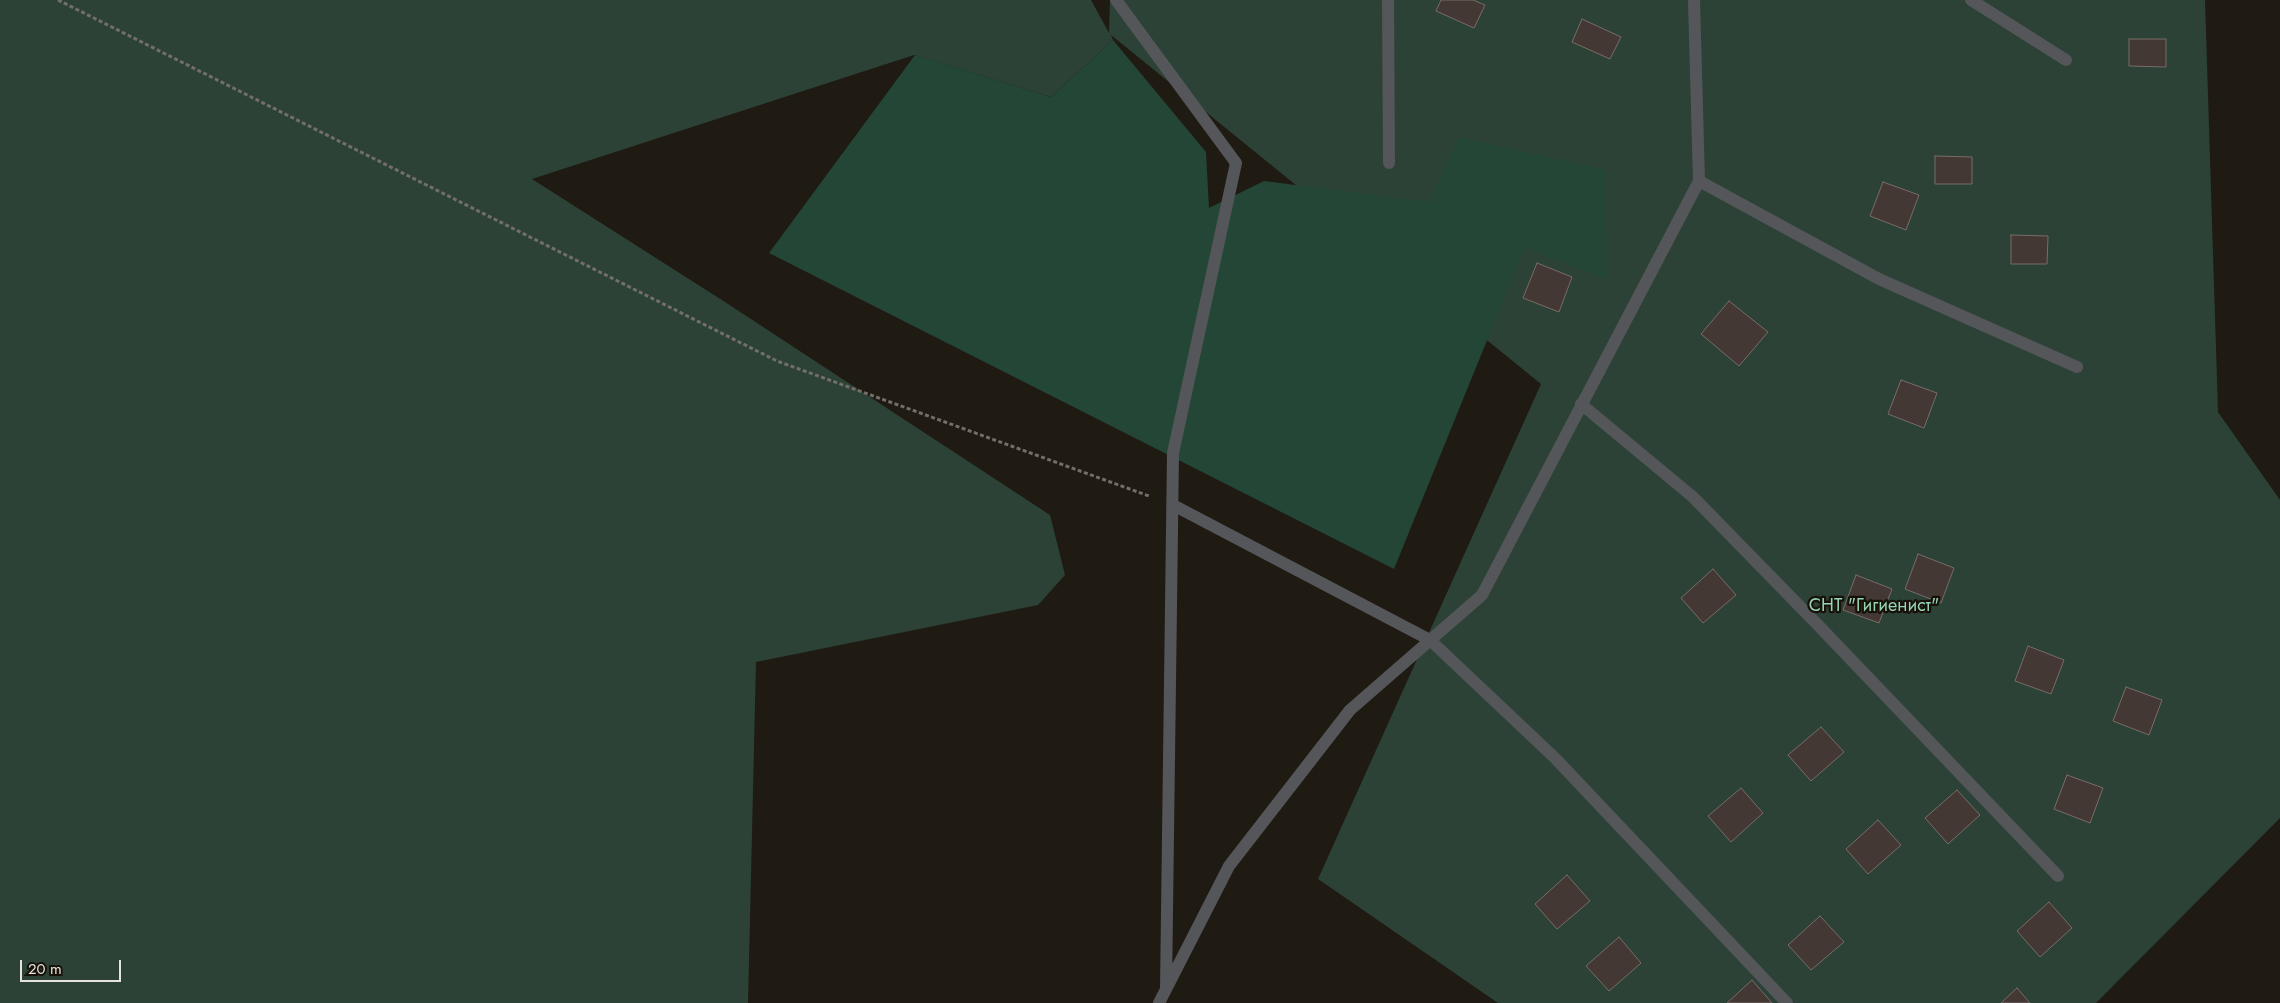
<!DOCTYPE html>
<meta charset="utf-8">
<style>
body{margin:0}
#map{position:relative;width:2280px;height:1003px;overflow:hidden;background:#1f1a12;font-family:Jost,sans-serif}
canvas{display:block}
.scale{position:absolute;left:20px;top:960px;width:101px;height:22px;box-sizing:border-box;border:2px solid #e6e3dd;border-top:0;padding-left:6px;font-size:15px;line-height:18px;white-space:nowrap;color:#e6e3dd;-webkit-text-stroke:4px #161109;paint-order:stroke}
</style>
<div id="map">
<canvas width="2280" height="1003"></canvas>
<div class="scale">20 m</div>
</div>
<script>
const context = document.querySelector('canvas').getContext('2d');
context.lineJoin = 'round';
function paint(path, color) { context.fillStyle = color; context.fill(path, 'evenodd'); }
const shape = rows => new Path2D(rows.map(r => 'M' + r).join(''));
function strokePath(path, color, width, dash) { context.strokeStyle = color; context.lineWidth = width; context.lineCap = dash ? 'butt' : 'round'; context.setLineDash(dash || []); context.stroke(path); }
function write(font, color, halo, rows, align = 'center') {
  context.font = font + ' Jost,sans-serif'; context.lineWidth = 4.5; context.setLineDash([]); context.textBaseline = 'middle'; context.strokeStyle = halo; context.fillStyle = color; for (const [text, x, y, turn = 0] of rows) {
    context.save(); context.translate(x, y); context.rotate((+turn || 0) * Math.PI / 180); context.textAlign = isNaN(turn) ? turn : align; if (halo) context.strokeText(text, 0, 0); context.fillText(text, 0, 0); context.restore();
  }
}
paint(shape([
 [0,0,1091,0,1109,33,1110,0,2205,0,2218,412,2280,500,2280,818,2096,1003,1498,1003,1318,879,1541,384,1111,35,1113,40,1051,97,914,55,532,179,725,302,1050,515,1065,575,1038,605,756,662,748,1003,0,1003]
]), '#2c4237');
paint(shape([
 [1113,40,1206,152,1209,208,1264,181,1429,202,1459,137,1605,170,1607,280,1525,247,1394,569,769,253,915,55,1051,97]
]), '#244636');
const building = shape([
 [1441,0,1473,0,1485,5,1474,28,1436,11,1441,0],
 [1582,19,1621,37,1610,59,1572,42,1582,19],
 [2129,39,2166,39,2166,67,2129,66,2129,39],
 [1935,156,1972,157,1972,184,1935,184,1935,156],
 [1883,182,1919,195,1906,230,1870,216,1883,182],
 [2011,235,2048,236,2047,264,2011,264,2011,235],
 [1537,263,1572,277,1559,312,1523,298,1537,263],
 [1729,301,1768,332,1739,366,1701,334,1729,301],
 [1901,380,1937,393,1924,428,1888,414,1901,380],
 [1918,554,1954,568,1941,603,1905,589,1918,554],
 [1713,569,1736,595,1703,623,1681,598,1713,569],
 [1856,575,1892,589,1879,623,1843,610,1856,575],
 [2028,646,2064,660,2051,694,2015,681,2028,646],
 [2126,687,2162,700,2149,735,2113,721,2126,687],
 [1821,727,1844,752,1811,781,1788,755,1821,727],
 [2067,775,2103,788,2090,823,2054,809,2067,775],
 [1741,788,1763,813,1731,842,1708,816,1741,788],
 [1957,790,1980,815,1948,844,1925,818,1957,790],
 [1878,820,1901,845,1868,874,1846,849,1878,820],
 [1567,875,1590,901,1557,929,1535,904,1567,875],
 [2049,902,2072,928,2040,957,2017,931,2049,902],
 [1820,916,1844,942,1811,970,1788,945,1820,916],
 [1619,937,1641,963,1609,991,1586,966,1619,937],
 [1752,980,1772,1003,1727,1003,1752,980],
 [2017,988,2030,1003,2001,1003,2017,988]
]);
paint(building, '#433834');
strokePath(building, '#786c67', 1);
strokePath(shape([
 [58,0,777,361,1149,496]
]), '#736f68', 3, [4, 2.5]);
strokePath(shape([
 [1116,0,1236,163,1173,453,1166,988],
 [1388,0,1389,163],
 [1971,0,2066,60],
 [1699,181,1879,279,2077,367],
 [1581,404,1693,497,1817,624,2058,876],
 [1173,505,1430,640,1556,759,1787,1003],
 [1159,1003,1229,866,1350,710,1482,595,1699,181,1694,0]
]), '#55565a', 12);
write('18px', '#96d4b4', '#161109', [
 ["СНТ \"Гигиенист\"",1874,607]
]);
</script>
